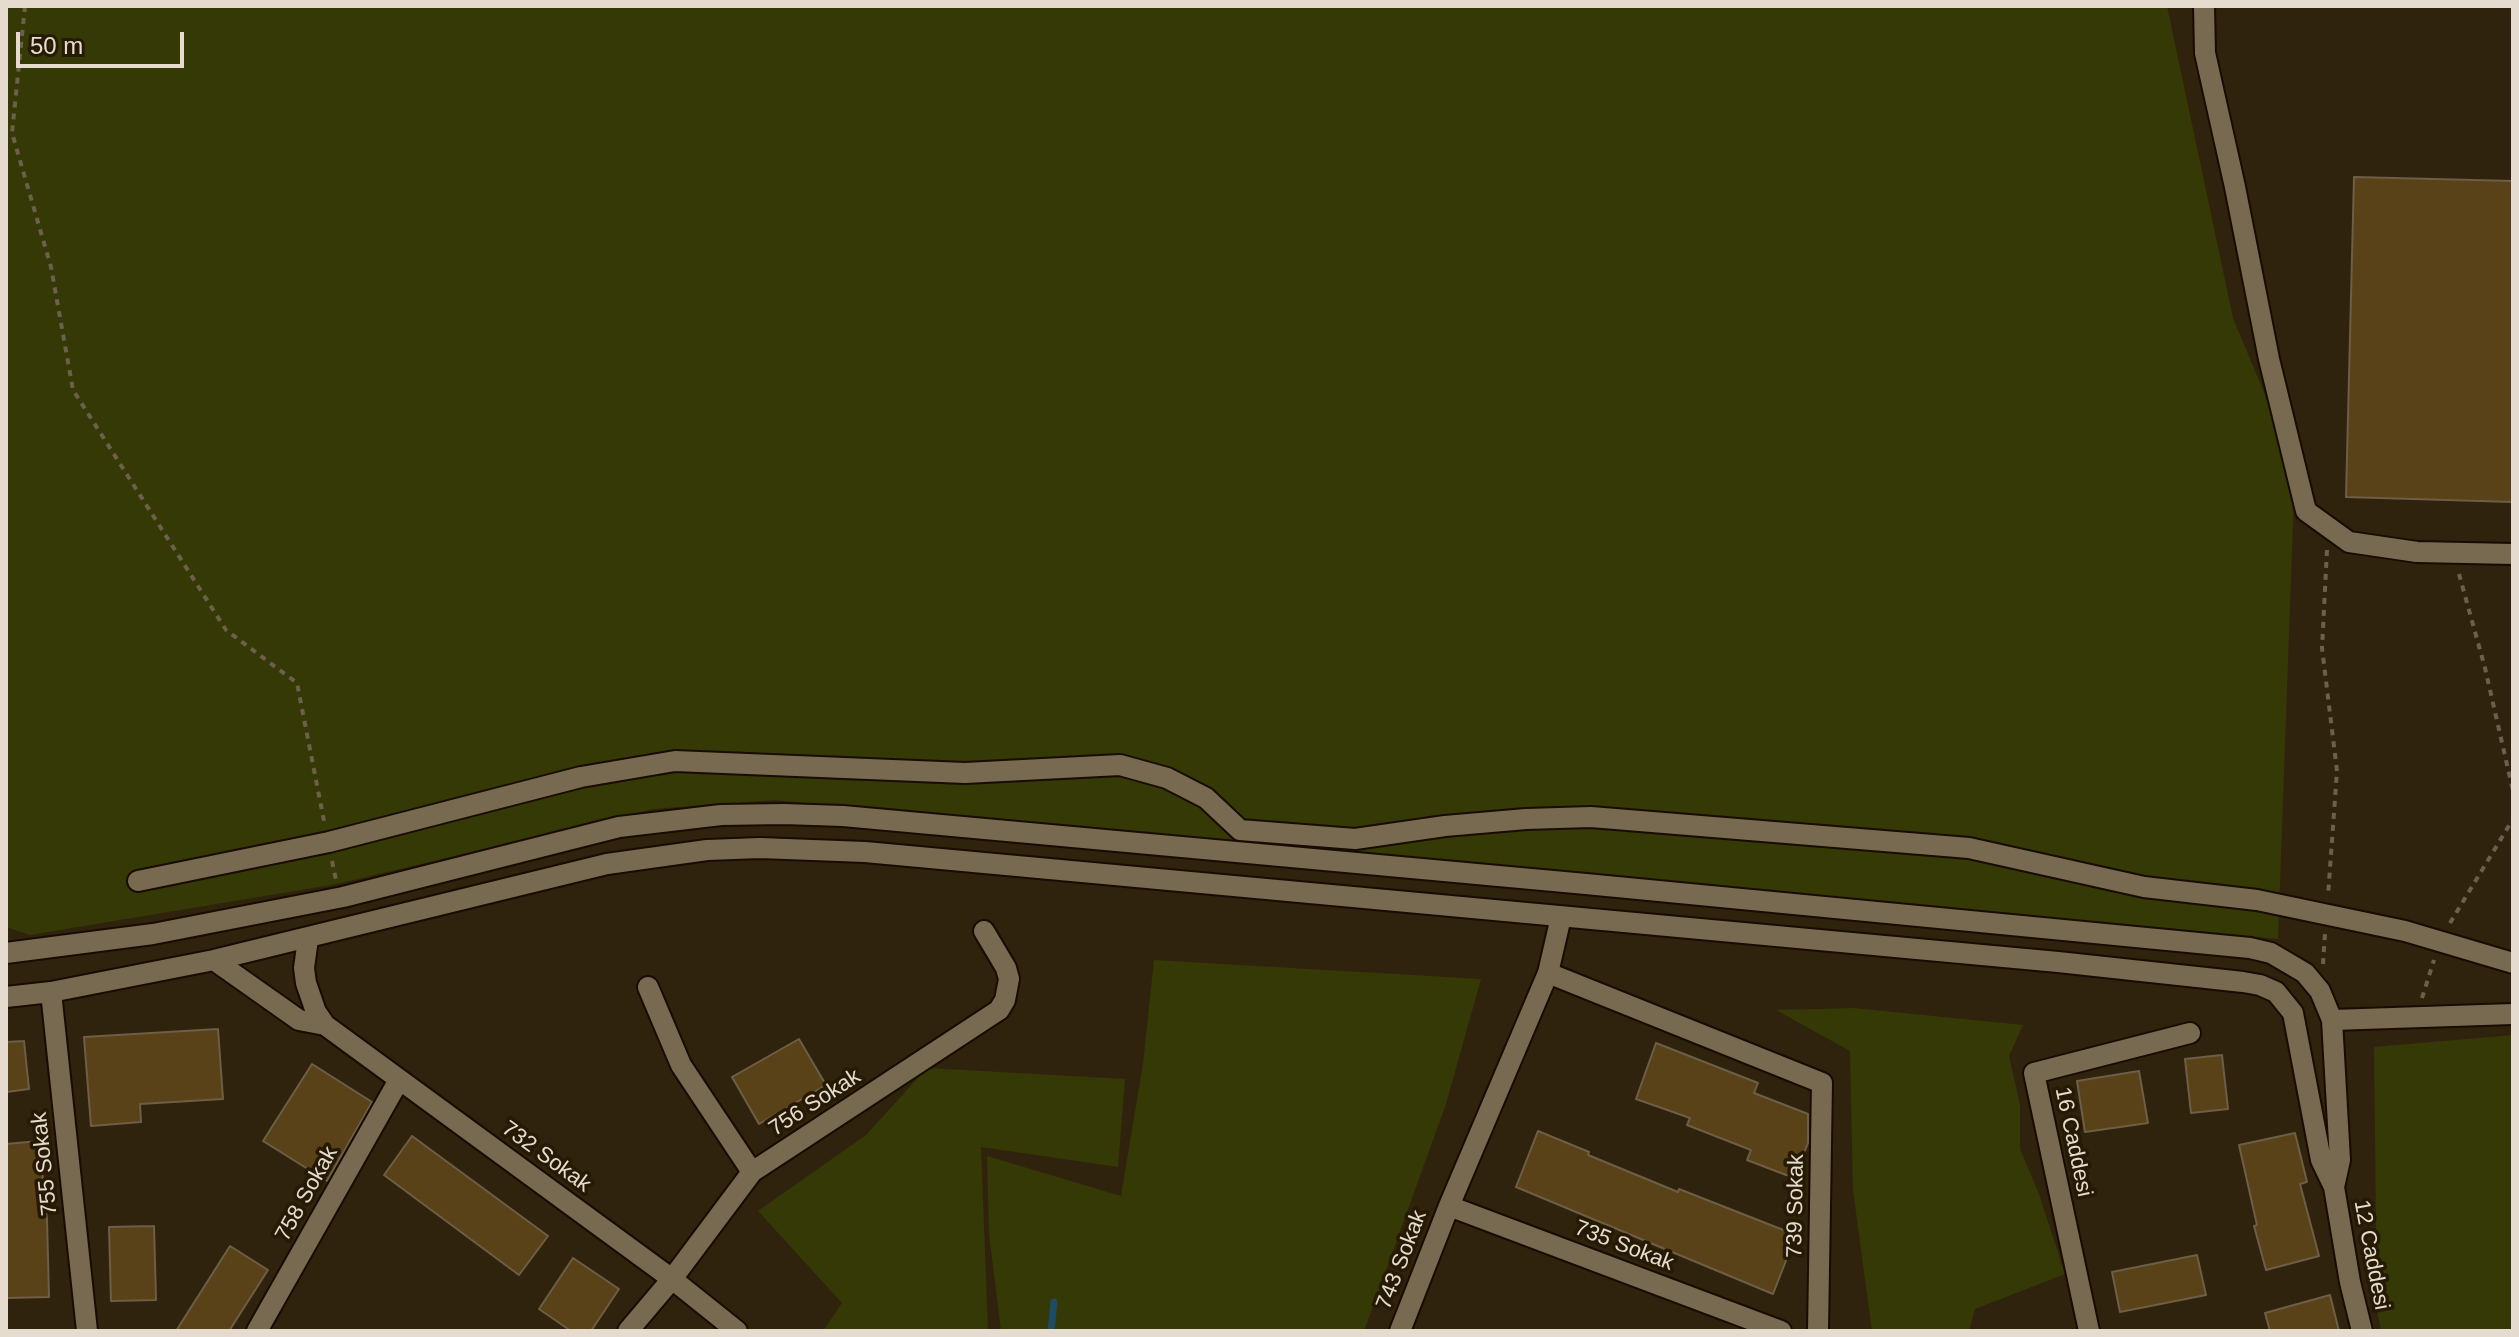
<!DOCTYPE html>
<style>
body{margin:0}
#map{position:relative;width:2519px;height:1337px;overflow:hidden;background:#30230d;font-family:Helvetica,sans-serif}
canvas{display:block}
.frame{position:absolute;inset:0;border:8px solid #e5dccf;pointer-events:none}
.scale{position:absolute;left:16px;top:32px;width:168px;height:36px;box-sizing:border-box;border:4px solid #e5dccf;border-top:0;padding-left:10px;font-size:24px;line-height:28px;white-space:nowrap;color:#e5dccf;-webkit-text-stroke:6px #261a04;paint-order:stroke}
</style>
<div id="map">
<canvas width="2519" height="1337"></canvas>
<div class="frame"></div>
<div class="scale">50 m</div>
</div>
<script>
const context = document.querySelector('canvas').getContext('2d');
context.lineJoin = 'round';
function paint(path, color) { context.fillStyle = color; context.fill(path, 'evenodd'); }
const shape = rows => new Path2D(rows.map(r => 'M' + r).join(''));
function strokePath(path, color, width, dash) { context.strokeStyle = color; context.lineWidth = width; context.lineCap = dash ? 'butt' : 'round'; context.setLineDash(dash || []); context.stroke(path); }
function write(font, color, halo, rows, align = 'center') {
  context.font = font + ' Helvetica,sans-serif'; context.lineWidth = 7; context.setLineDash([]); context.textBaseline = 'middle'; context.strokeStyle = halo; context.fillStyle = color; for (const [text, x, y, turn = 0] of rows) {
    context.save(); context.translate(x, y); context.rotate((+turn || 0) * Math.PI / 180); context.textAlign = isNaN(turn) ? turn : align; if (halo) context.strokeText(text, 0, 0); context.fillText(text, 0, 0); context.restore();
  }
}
paint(shape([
 [6,6,2167,6,2233,318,2295,467,2278,939,775,800,653,809,337,884,30,935,6,927],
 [1154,960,1481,979,1446,1104,1364,1331,1001,1331,989,1234,987,1156,1121,1196,1143,1064],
 [1854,1008,2023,1025,2009,1056,2020,1105,2020,1149,2039,1194,2065,1274,1975,1309,1969,1331,1872,1331,1853,1190,1850,1051,1776,1010],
 [2513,1035,2513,1331,2381,1331,2377,1310,2374,1047],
 [927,1068,1125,1079,1118,1167,981,1147,988,1331,823,1331,842,1303,758,1211,866,1135]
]), '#353905');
strokePath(shape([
 [1051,1331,1054,1302]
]), '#1e4c65', 7);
const building = shape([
 [2354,177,2513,181,2513,502,2346,497,2354,177],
 [218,1029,223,1099,140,1104,141,1122,91,1126,84,1037,218,1029],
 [799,1039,826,1085,759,1124,732,1077,799,1039],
 [24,1041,29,1089,6,1092,6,1042,24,1041],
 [1656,1043,1758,1083,1754,1093,1808,1114,1808,1143,1794,1178,1747,1160,1751,1150,1687,1125,1690,1118,1636,1099,1656,1043],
 [2222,1055,2228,1109,2191,1113,2185,1059,2222,1055],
 [312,1064,372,1102,327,1181,263,1141,312,1064],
 [2139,1071,2148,1123,2085,1132,2077,1081,2139,1071],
 [1538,1131,1589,1152,1588,1155,1678,1192,1679,1189,1796,1235,1773,1294,1516,1187,1538,1131],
 [2295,1133,2307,1182,2300,1184,2319,1256,2266,1270,2254,1226,2257,1225,2239,1145,2295,1133],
 [412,1136,548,1236,519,1275,384,1175,412,1136],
 [39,1141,47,1219,49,1297,6,1298,6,1144,39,1141],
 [154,1226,156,1300,111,1301,109,1227,154,1226],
 [230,1246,268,1270,229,1331,176,1331,230,1246],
 [2197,1255,2206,1295,2120,1312,2112,1272,2197,1255],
 [573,1258,619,1289,591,1331,571,1331,539,1309,573,1258],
 [2330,1295,2339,1331,2270,1331,2265,1313,2330,1295]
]);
paint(building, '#594118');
strokePath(building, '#6d5e47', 2);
const minor = shape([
 [2204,6,2205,53,2235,187,2269,359,2306,511,2349,542,2417,552,2513,554],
 [138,881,329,842,581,777,675,761,965,773,1120,765,1167,778,1206,798,1240,830,1355,839,1445,826,1526,819,1591,817,1969,848,2144,887,2257,900,2405,931,2513,963],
 [308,939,304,968,306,983,316,1012,325,1025,672,1279,737,1331],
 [6,953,153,934,343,897,619,827,721,815,783,814,843,816,1586,884,2250,948,2271,953,2305,973,2320,991,2332,1020,2340,1160,2334,1187],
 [214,960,299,1020,325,1025],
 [1548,973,1822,1083,1818,1331],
 [648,987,681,1065,752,1172],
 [51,992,87,1331],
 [6,997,51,992,214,960,607,864,707,850,760,848,865,852,2058,962,2243,982,2260,985,2276,992,2293,1013,2321,1160,2334,1187,2350,1282,2362,1331],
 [2332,1020,2513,1014],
 [1449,1206,1781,1331],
 [257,1331,399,1080],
 [628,1331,672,1279,752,1172,999,1010,1005,1000,1009,979,1006,968,984,931],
 [1400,1331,1449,1206,1548,973,1561,917],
 [2089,1331,2034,1073,2190,1033]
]);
strokePath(minor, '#180c00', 24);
strokePath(shape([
 [25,6,12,133,51,267,73,390,226,630,297,683,324,821],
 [2327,550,2322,648,2337,771,2328,896],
 [2459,574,2485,668,2513,791],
 [332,861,336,880],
 [2450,923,2513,819],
 [2323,964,2325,933],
 [2422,998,2434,960]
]), '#6c604d', 4, [6, 6]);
strokePath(minor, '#786951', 20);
write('22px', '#e5dccf', '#261a04', [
 ["756 Sokak",815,1103,-33],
 ["16 Caddesi",2073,1142,78],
 ["732 Sokak",546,1157,36],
 ["755 Sokak",45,1164,-96],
 ["758 Sokak",307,1194,-61],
 ["739 Sokak",1796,1206,-89],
 ["735 Sokak",1624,1246,21],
 ["12 Caddesi",2371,1255,79],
 ["743 Sokak",1402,1260,-69]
]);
</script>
